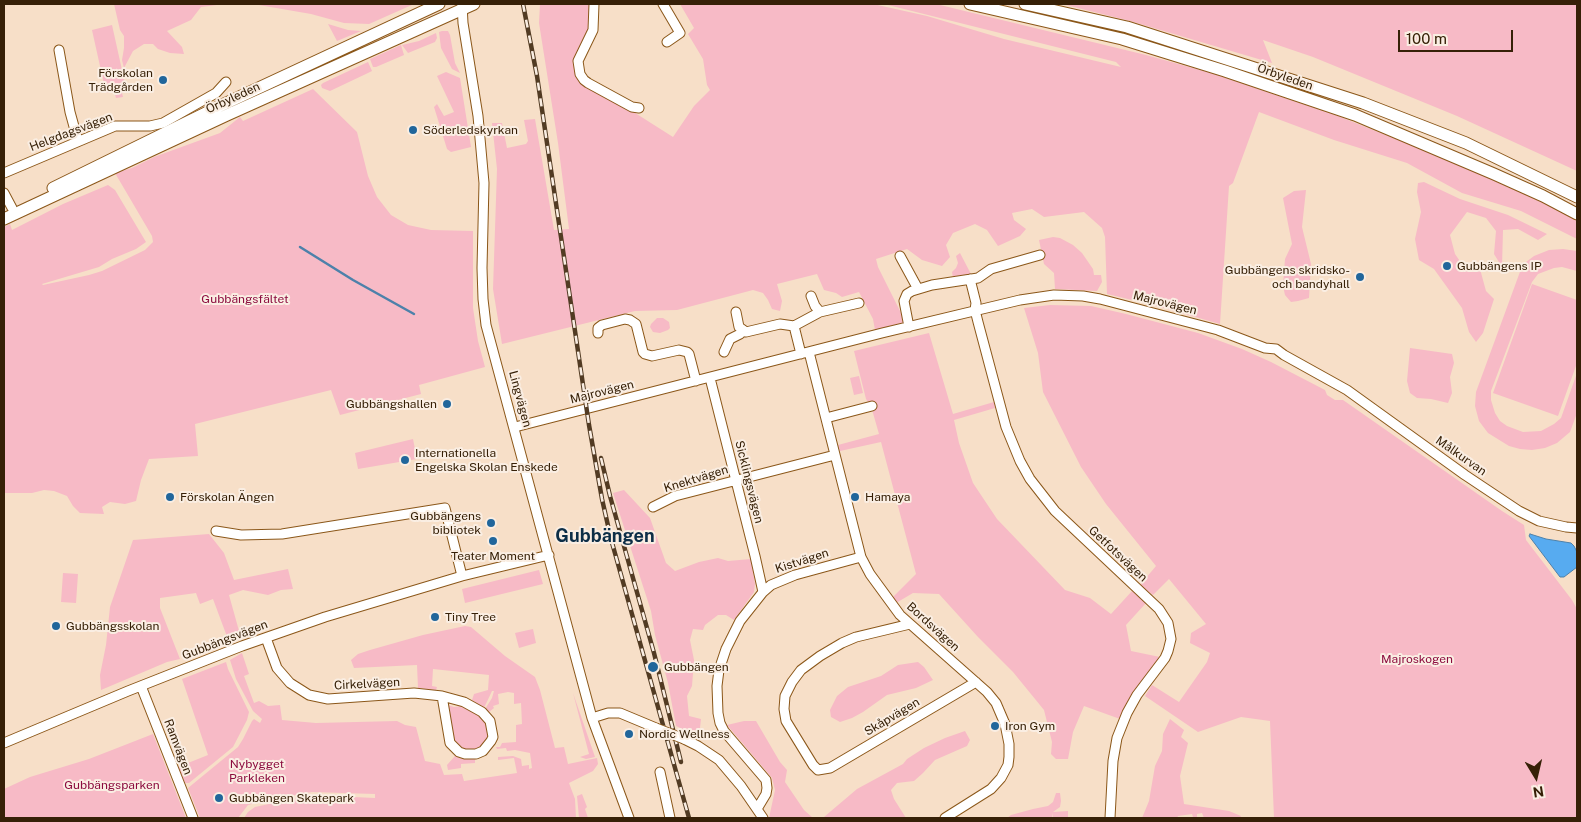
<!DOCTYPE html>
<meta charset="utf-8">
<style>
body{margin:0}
#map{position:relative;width:1581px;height:822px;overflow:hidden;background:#f7dfc8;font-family:"Public Sans",sans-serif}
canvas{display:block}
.frame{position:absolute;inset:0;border:5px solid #362007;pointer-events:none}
.north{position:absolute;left:1511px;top:752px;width:50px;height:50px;-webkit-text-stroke:4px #faeee3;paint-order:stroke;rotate:171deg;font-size:14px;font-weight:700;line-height:20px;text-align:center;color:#362007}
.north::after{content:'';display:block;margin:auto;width:18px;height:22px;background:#362007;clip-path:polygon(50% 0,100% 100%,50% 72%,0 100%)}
.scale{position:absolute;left:1398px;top:30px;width:115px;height:22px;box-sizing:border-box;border:2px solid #362007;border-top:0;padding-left:6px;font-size:15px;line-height:18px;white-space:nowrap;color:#362007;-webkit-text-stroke:4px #faeee3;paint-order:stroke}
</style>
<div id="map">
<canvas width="1581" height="822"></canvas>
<div class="frame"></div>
<div class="north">N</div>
<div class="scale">100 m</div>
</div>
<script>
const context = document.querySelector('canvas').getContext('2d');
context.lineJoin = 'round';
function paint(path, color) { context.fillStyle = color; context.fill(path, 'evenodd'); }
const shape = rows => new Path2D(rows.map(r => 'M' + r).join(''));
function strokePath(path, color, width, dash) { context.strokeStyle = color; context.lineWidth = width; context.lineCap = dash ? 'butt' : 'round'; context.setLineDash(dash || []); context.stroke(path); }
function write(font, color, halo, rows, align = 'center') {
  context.font = font + ' "Public Sans",sans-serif'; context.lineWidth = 4; context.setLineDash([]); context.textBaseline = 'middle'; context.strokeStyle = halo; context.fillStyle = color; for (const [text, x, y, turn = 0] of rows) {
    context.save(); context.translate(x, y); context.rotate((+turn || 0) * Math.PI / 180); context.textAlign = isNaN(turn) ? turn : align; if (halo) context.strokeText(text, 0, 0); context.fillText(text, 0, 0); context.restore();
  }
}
paint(shape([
 [114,4,225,4,201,7,191,20,167,31,182,47,184,54,170,53,158,49,153,44,144,44,133,51,124,68,122,60,124,48,124,36,120,30],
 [253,4,414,4,369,24,344,23,311,14],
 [540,4,592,4,592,24,578,54,580,78,673,137,694,106,710,90,707,85,703,59,688,34,694,28,680,4,873,4,927,16,1004,39,1121,67,1116,62,884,4,936,4,1146,55,1211,73,1338,116,1461,165,1552,207,1577,221,1577,239,1521,211,1462,193,1407,163,1334,140,1259,112,1233,183,1229,186,1220,324,1157,306,1107,294,1105,237,1102,228,1084,212,1044,217,1032,209,1012,213,1014,220,1026,229,1020,236,998,246,987,230,975,224,953,233,946,245,950,257,942,266,922,260,907,249,876,259,878,267,906,323,875,330,873,319,859,292,842,297,836,293,824,290,817,274,777,284,782,301,780,311,772,309,768,300,763,293,753,290,677,310,635,311,502,344,493,289,497,169,492,123,502,123,507,148,526,144,528,141,524,120,535,119,554,230,569,229,558,143,539,23],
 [1062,4,1577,4,1577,171,1457,116,1313,57,1263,40,1272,63,1130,21],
 [328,24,348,30,361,31,337,41],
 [112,25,126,88,121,89,123,97,116,98,114,91,106,93,92,30],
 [442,31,448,31,450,35,455,63,460,73,452,69,441,48,439,32],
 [436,33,437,38,435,42,408,53,402,45,419,41],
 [401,45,404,55,376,67,373,67,370,59],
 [368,62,372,71,368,73,330,91,322,88,321,85,323,83],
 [446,72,460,78,471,147,451,152,447,149,434,107,437,104,444,116,454,112,437,76],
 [313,89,357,132,368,176,377,197,391,215,408,225,431,230,473,231,473,308,478,341,485,367,419,385,421,394,340,415,331,390,195,424,198,456,149,459,141,480,136,501,125,504,110,502,102,507,104,514,80,513,73,506,67,496,54,491,44,490,32,493,4,493,4,227,10,224,12,230,63,204,108,185,115,190,146,242,136,249,112,259,99,267,42,284,43,285,89,275,102,271,145,250,153,242,152,236,115,173,132,168,154,157,220,133,240,117,243,121],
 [1424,182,1460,199,1508,215,1547,234,1538,240,1518,229,1503,230,1502,267,1494,254,1496,231,1486,218,1467,212,1450,235,1455,254,1464,267,1477,263,1480,269,1486,291,1494,299,1483,333,1476,342,1469,332,1462,308,1434,269,1419,260,1415,239,1421,212,1417,192,1418,183],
 [1306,190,1302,227,1311,264,1309,298,1298,301,1291,302,1285,295,1283,286,1285,259,1292,244,1283,198,1294,191],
 [1053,237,1060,238,1073,245,1082,253,1093,269,1094,275,1101,275,1102,282,1097,291,1055,289,1054,273,1044,264,1039,240],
 [1563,249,1577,251,1577,271,1562,267,1554,268,1538,274,1532,282,1491,391,1491,400,1495,413,1500,421,1507,426,1523,432,1541,431,1554,424,1561,418,1577,373,1577,413,1570,432,1557,443,1545,448,1532,450,1520,449,1509,446,1488,433,1479,421,1475,406,1476,392,1521,269,1526,262,1534,256,1549,250],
 [960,253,972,276,953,278,952,272,956,268,958,263,956,256],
 [1532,284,1577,300,1577,363,1558,416,1493,393],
 [1050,305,1091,306,1126,314,1198,333,1242,349,1271,362,1325,390,1327,395,1335,400,1343,400,1502,511,1524,525,1526,540,1572,600,1577,609,1577,818,1274,818,1270,721,1241,717,1198,732,1145,696,1152,685,1179,702,1207,662,1210,653,1190,643,1191,633,1206,624,1169,579,1153,595,1140,585,1156,566,1106,504,1081,467,1043,392,1038,353,1024,308],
 [657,318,663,318,669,322,670,328,668,330,660,333,653,332,650,327,651,324],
 [929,333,953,414,994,402,995,408,954,420,959,443,973,483,997,519,1065,590,1090,598,1111,614,1132,591,1146,603,1126,625,1131,651,1160,657,1137,687,1120,719,1084,706,1073,732,1068,759,1056,759,1051,754,1052,742,1044,710,1013,672,978,637,939,594,913,593,896,603,892,598,916,574,881,442,840,451,838,445,879,434,871,406,866,399,854,351],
 [1410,348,1452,354,1454,363,1450,377,1452,393,1448,403,1431,399,1417,398,1410,393,1407,381],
 [859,376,863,393,854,395,850,378],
 [413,439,417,459,358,469,355,453],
 [624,490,650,518,666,563,675,571,699,562,718,558,728,561,751,559,755,584,754,592,734,620,726,615,718,615,705,625,703,630,693,629,690,640,694,660,692,686,687,696,689,716,701,719,700,728,691,733,676,726,668,683,655,635,651,611,613,493],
 [209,534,224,553,234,580,288,569,293,589,281,590,268,595,243,590,229,595,241,638,229,642,213,599,200,604,196,593,160,598,160,608,180,659,167,662,101,690,100,675,106,645,110,607,133,540],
 [539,570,543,584,465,603,462,589],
 [63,573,78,574,76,603,61,602],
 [465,626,471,627,505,656,535,677,540,690,555,748,564,747,568,764,597,758,598,764,593,771,569,783,575,799,576,818,244,818,248,812,255,807,311,795,375,798,375,794,312,792,263,801,248,805,238,818,200,818,188,788,238,747,243,739,252,721,254,719,260,723,262,719,253,711,236,679,230,660,242,653,249,674,244,676,254,703,259,701,268,706,280,705,282,720,316,723,397,721,405,725,416,727,425,761,440,764,444,775,462,774,464,781,517,773,514,758,498,760,498,757,513,756,521,759,522,766,529,765,529,769,532,768,530,753,515,750,507,751,506,748,497,749,496,747,500,747,502,743,516,742,516,725,522,724,521,703,514,704,514,693,508,692,498,694,499,704,493,706,494,708,489,712,485,709,492,698,494,691,492,691,484,708,472,700,474,694,488,690,489,675,433,669,432,686,437,687,436,690,418,688,417,665,354,668,351,660,358,654,370,650,423,635],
 [533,629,536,643,519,648,515,633],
 [226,662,228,669,249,712,247,720,233,747,189,783,185,783,178,767,208,755,182,679],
 [918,662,924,667,933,680,916,688,887,695,863,712,852,718,840,722,831,717,830,710,837,696,848,687,881,676,898,665],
 [573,693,595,757,586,759,580,757,589,754],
 [445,704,454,707,463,706,481,716,487,723,489,735,487,742,481,748,474,751,464,750,456,745,451,736,450,716],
 [1170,719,1184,730,1181,737,1188,743,1180,776,1184,804,1229,811,1241,816,1240,818,1204,818,1202,813,1197,814,1197,817,1193,817,1192,814,1178,816,1177,818,1142,818,1149,801,1155,766,1162,751,1163,734],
 [744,721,756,721,780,762,787,770,785,782,804,810,813,818,824,817,857,789,903,764,907,759,924,748,945,738,965,731,970,740,967,746,935,760,923,773,914,781,897,783,891,790,894,799,906,818,769,818,775,790,772,778,727,725],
 [153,734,186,818,4,818,4,789,30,777,89,759],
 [455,756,462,759,475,759,475,763,461,764,461,768,448,770,447,765],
 [1056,793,1060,793,1061,801,1060,807,1053,812,1068,811,1068,818,1053,818,1053,813,1052,818,1007,818,1011,815,1033,809,1048,806,1053,802],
 [582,794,587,807,585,809,588,818,579,818,577,796]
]), '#f7bac6');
const water = shape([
 [1530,534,1546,539,1571,543,1574,546,1577,552,1577,567,1564,577,1560,577,1529,536,1530,534]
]);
paint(water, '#57abf0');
strokePath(water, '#4d81aa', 1);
strokePath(shape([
 [300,247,353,280,414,314]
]), '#4d81aa', 2.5);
const minor = shape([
 [462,4,463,23,478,116,484,183,482,268,483,299,486,325,592,718,629,818],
 [594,4,593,30,578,61,580,74,584,80,588,83,632,107,639,108],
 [663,4,680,33,667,42],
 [59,50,70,112,78,141],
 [4,173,115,126,150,126,163,123,216,93,226,82],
 [4,193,12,208],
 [900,256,918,289],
 [970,279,976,303,975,310,978,322,1006,427,1020,461,1030,479,1055,511,1159,609,1168,623,1171,639,1168,651,1165,658,1137,695,1127,713,1117,738,1113,761,1110,818],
 [811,296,815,306,820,312],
 [736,312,739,327,746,332,780,324,794,326,820,312,859,303],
 [794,326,801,354],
 [909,327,904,301,907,294,912,291,932,285,978,278,991,269,1040,255],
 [598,333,598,328,602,325,625,319,630,320,636,324,643,352,645,354,652,356,679,350,687,352,689,354,696,381],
 [724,352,730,339,740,334,743,330],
 [809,352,861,557,870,574,900,615,987,692,996,703,1005,724,1009,744,1009,757,1008,765,1001,778,991,789,945,818],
 [710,378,755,556,763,592],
 [826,418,872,406],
 [515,427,882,333,1020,300,1054,295,1083,296,1100,299,1218,330,1265,348,1276,349,1284,355,1347,390,1465,475,1519,511,1539,521,1566,527,1577,528],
 [653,507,675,496,835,455],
 [216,531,241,535,282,534,445,508,462,576],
 [910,624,856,637,842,643,820,656,801,670,792,682,785,696,784,709,786,721,813,765,818,770,830,768,976,682],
 [266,638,277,668,290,683,309,695,328,699,414,693,442,696,464,702,482,712,490,721,493,737,491,741,483,751,476,754,465,754,459,752,450,743,442,696],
 [141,686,193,818],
 [592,718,608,713,620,713,656,728],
 [684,739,698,746,719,760,741,786,763,818],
 [4,743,128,691,242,646,325,617,462,576,549,555],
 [660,772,670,818],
 [757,809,766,794,767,788,766,780,724,731,720,723,718,713,717,686,719,670,726,649,740,621,763,592,771,585,795,575,861,557]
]);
const major = shape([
 [970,4,1122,39,1225,71,1355,115,1494,174,1543,196,1577,214],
 [1025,4,1127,27,1363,103,1466,143,1577,197],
 [53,188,222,105,439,4],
 [4,219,227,115,474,4]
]);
strokePath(minor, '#8b5719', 11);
strokePath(major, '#8b5719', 13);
strokePath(minor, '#fff', 9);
strokePath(major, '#fff', 11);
const rail = shape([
 [523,4,537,76,589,425,602,499,611,539,689,818],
 [601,458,610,496,654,653,681,762]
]);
strokePath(rail, '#523b23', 4.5);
strokePath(rail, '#faeee3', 2.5, [8]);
const minorBridge = shape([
 [656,728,684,739]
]);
strokePath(minorBridge, '#8b5719', 11, []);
strokePath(minorBridge, '#fff', 9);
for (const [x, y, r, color] of [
 [163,80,5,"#21669b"],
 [413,130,5,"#21669b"],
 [1447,266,5,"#21669b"],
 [1360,277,5,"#21669b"],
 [447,404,5,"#21669b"],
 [405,460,5,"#21669b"],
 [170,497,5,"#21669b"],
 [855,497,5,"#21669b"],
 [491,523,5,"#21669b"],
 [493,541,5,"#21669b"],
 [435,617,5,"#21669b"],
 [56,626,5,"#21669b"],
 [653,667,6,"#21669b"],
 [995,726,5,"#21669b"],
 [629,734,5,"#21669b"],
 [219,798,5,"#21669b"]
]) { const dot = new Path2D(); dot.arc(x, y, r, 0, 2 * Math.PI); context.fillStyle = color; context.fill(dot); strokePath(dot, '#faeee3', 2); }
write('12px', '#362007', '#faeee3', [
 ["Förskolan",153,73,"right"],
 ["Trädgården",153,87,"right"],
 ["Söderledskyrkan",423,130],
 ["Gubbängens IP",1457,266],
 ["Gubbängens skridsko-",1350,270,"right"],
 ["och bandyhall",1350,284,"right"],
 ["Gubbängshallen",437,404,"right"],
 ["Internationella",415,453],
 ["Engelska Skolan Enskede",415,467],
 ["Förskolan Ängen",180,497],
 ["Hamaya",865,497],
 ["Gubbängens",481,516,"right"],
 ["bibliotek",481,530,"right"],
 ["Teater Moment",493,556,"center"],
 ["Tiny Tree",445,617],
 ["Gubbängsskolan",66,626],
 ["Gubbängen",664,667],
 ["Iron Gym",1005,726],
 ["Nordic Wellness",639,734],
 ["Gubbängen Skatepark",229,798]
], 'left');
write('12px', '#362007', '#faeee3', [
 ["Örbyleden",1285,77,19],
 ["Örbyleden",233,98,-25],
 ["Helgdagsvägen",71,132,-21],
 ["Majrovägen",1165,303,14],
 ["Majrovägen",602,392,-14],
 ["Lingvägen",520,399,75],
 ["Målkurvan",1461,456,35],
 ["Knektvägen",696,479,-17],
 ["Sicklingsvägen",749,482,76],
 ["Getfotsvägen",1118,554,43],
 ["Kistvägen",802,561,-18],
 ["Bordsvägen",933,627,42],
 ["Gubbängsvägen",225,640,-21],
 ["Cirkelvägen",367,684,-3],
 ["Skåpvägen",892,717,-31],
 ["Ramvägen",178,747,69]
]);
write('12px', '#8c0c3f', '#faeee3', [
 ["Gubbängsfältet",245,299],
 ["Majroskogen",1417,659],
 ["Nybygget",257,764],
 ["Parkleken",257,778],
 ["Gubbängsparken",112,785]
]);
write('bold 18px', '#0d2e47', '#faeee3', [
 ["Gubbängen",605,536]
]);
</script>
